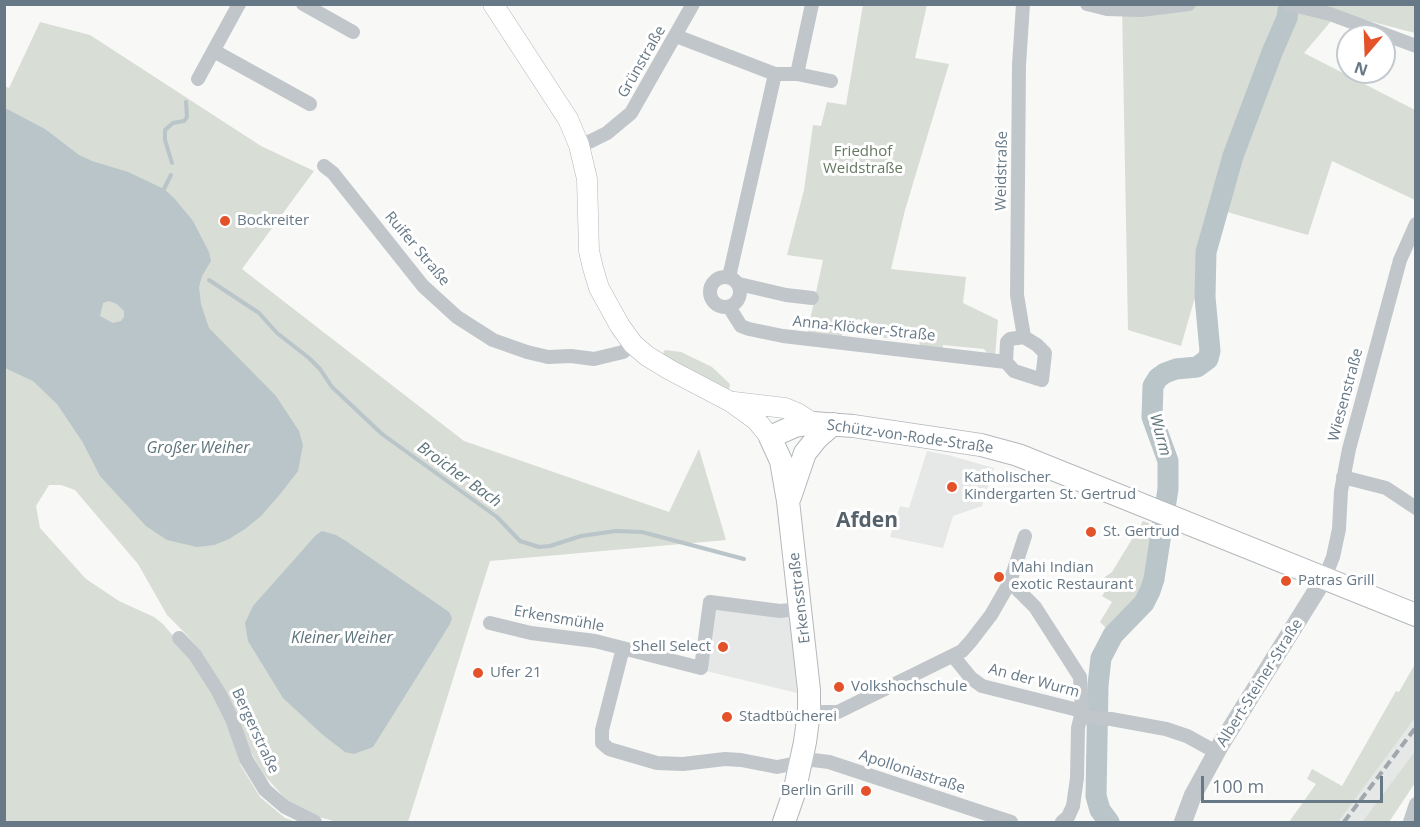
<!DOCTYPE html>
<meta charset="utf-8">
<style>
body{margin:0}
#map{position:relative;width:1420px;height:827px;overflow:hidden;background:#f8f8f6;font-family:"Open Sans",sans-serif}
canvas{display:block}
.frame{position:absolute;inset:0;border:6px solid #677987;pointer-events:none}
.north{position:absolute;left:1336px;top:24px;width:60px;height:60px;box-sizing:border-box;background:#fff;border:2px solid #c2c9cf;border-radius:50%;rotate:199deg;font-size:16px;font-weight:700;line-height:24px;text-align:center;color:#677987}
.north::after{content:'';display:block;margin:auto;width:21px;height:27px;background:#e4522a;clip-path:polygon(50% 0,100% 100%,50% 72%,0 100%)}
.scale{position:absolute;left:1201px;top:776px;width:182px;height:27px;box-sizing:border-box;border:3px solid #677987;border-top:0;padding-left:8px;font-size:18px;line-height:21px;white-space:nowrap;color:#677987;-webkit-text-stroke:4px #fff;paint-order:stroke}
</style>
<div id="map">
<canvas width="1420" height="827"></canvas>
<div class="frame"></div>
<div class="north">N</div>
<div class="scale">100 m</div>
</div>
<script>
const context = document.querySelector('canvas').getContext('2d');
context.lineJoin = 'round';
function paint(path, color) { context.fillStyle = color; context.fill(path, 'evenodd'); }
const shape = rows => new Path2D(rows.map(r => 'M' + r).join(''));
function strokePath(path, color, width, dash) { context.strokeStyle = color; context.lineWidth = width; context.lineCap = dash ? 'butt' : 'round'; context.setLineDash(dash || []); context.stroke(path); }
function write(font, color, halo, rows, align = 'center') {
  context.font = font + ' "Open Sans",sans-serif'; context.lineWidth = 6; context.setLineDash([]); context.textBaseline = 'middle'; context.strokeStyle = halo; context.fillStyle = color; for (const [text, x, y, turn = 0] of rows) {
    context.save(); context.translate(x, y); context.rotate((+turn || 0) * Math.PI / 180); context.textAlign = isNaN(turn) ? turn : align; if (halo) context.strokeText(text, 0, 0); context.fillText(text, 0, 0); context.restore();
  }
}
paint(shape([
 [927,451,948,455,994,468,982,506,953,516,943,548,890,537,900,506,909,508],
 [714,609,791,618,797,693,706,671],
 [1415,718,1415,751,1362,822,1337,822]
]), '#e6e7e7');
paint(shape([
 [863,5,927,5,915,58,949,64,905,210,891,269,966,277,963,303,998,320,995,357,989,355,984,349,943,345,942,351,921,348,919,342,878,337,871,326,859,319,847,323,841,338,807,334,823,260,787,255,804,190,813,125,821,126,827,102,846,105],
 [1122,5,1415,5,1415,33,1338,13,1304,53,1415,110,1415,200,1332,161,1308,235,1220,210,1181,346,1128,330],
 [40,22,90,35,261,146,314,171,242,269,464,441,669,512,699,449,726,540,490,561,408,822,337,822,308,814,293,807,264,775,248,747,203,655,186,634,167,615,138,564,75,490,61,485,49,485,36,506,40,528,86,579,119,601,154,617,163,624,191,657,221,705,241,766,260,797,285,818,297,822,5,822,4,86,9,88],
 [665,350,681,352,712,367,730,384,729,390,662,355],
 [1143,521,1171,532,1163,581,1156,596,1142,616,1103,658,1093,652,1109,631,1100,622,1112,602,1102,596,1106,590,1101,586,1105,577,1112,572],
 [1415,664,1415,718,1338,822,1289,822,1316,784,1307,779,1312,769,1342,786,1396,691,1399,692],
 [1415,751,1415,783,1389,822,1362,822]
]), '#d8ddd5');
paint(shape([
 [5,108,45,129,79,155,92,161,128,172,164,189,174,198,193,221,209,252,211,261,202,276,199,287,201,304,209,328,276,396,299,431,303,445,298,471,281,493,261,516,245,529,229,539,214,545,197,547,167,540,146,526,100,476,82,441,57,404,33,381,5,368],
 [109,301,117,304,124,311,124,317,121,321,113,323,100,316,103,303],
 [322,531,336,535,346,541,449,612,452,618,450,624,373,747,354,754,345,752,323,735,283,698,248,641,245,623,253,606,316,535]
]), '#b9c5c9');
strokePath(shape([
 [172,163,165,140,165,130,173,123,184,121,187,117,186,102],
 [164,189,171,175],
 [209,280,259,313,277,333,309,358,320,369,332,387,382,434,497,517,520,541,539,547,550,546,581,536,616,531,642,532,744,559],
 [1088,757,1097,764]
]), '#b9c5c9', 4);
strokePath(shape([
 [1109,822,1100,810,1096,796,1098,685,1101,658,1113,635,1144,603,1150,591,1154,579,1168,489,1168,461,1152,417,1153,386,1158,378,1165,373,1176,369,1197,367,1208,359,1210,351,1205,297,1206,252,1233,156,1273,50,1287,18,1289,4]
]), '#b9c5c9', 21);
const secondary = shape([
 [493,4,568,119,579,145,587,179,589,251,593,268,599,288,620,326,633,344,647,356,670,370,731,402,756,420,770,437],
 [734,402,785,408,797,413,813,423]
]);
const primary = shape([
 [790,497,805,453,817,438,833,424],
 [784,822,794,793,805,742,809,712,809,690,788,501,781,461,770,437,795,426,813,423,853,426,981,445,1018,455,1416,615]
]);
strokePath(secondary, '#b1b8bd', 21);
strokePath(primary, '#b3b8bc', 24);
strokePath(shape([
 [303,4,353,32],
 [1023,4,1019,65,1017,295,1024,337],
 [1087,4,1107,9,1141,10,1189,4],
 [1289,4,1330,14,1416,46],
 [676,36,775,74,729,277],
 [214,51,310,104],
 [775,74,797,74,812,4],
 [797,74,831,81],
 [198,79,239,4],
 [579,145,591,141,607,133,631,113,693,4],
 [324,166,333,173,423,286,457,317,493,340,527,352,548,357,571,356,594,359,623,352,633,344],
 '710 292a15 15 0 1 1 30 0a15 15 0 1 1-30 0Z',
 [739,284,786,295,812,298],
 [729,307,741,326,749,329,783,336,1006,362],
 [1024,337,1037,345,1045,353,1042,380,1014,371,1006,362,1007,342,1010,339,1024,337],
 [1343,477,1386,488,1416,508],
 [1325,577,1333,557,1339,529,1341,491,1349,449,1400,260,1416,224],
 [1010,582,1035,607,1080,677,1082,711,1078,728,1077,778,1073,806,1068,817,1062,822],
 [490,623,531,633,595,641,701,668,710,602,780,611,801,609],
 [179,638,195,655,218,691,232,719,246,759,265,790,285,807,315,822],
 [623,648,602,730,602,743,609,749,657,763,683,764,725,759,741,760,777,767,813,760,829,762,1011,822],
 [953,656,971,678,982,686,1082,711],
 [809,712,838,712,962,651,971,641,991,615,1010,582,1025,536],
 [1082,717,1111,719,1166,729,1187,736,1216,752],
 [1410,822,1416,804]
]), '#c1c6ca', 14);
strokePath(shape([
 [1183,822,1193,795,1221,744,1325,577]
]), '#c1c6ca', 18);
strokePath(secondary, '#fff', 20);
strokePath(primary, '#fff', 22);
strokePath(shape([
 [1344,822,1416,727]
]), '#a0a8ae', 4, [9, 4.5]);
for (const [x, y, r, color] of [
 [225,221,6,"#e4522a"],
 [952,487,6,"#e4522a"],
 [1091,532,6,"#e4522a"],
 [999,577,6,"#e4522a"],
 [1286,581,6,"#e4522a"],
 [723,647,6,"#e4522a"],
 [478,673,6,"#e4522a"],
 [839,687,6,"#e4522a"],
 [727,717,6,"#e4522a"],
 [866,791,6,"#e4522a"]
]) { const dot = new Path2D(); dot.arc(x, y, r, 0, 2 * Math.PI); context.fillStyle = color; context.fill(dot); strokePath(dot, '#fff', 2); }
write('15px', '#677987', '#fff', [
 ["Grünstraße",642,62,-60],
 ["Weidstraße",1002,171,-89],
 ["Ruifer Straße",417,249,50],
 ["Anna-Klöcker-Straße",864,329,6],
 ["Wiesenstraße",1346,395,-75],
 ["Schütz-von-Rode-Straße",910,437,8],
 ["Erkensstraße",800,598,-97],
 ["Erkensmühle",559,619,10],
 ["An der Wurm",1034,681,15],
 ["Albert-Steiner-Straße",1260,683,-58],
 ["Bergerstraße",255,731,65],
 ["Apolloniastraße",912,772,18]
]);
write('15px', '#667962', '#fff', [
 ["Friedhof",863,152],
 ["Weidstraße",863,169]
]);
write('15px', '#677987', '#fff', [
 ["Bockreiter",237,221],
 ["Katholischer",964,478],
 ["Kindergarten St. Gertrud",964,495],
 ["St. Gertrud",1103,532],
 ["Mahi Indian",1011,568],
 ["exotic Restaurant",1011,585],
 ["Patras Grill",1298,581],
 ["Shell Select",711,647,"right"],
 ["Ufer 21",490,673],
 ["Volkshochschule",851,687],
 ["Stadtbücherei",739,717],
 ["Berlin Grill",854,791,"right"]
], 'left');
write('italic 16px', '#5e747b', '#fff', [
 ["Wurm",1160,435,75],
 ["Großer Weiher",198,448],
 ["Broicher Bach",459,475,36],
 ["Kleiner Weiher",342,638]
]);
write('bold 21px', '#55626c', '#fff', [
 ["Afden",867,521]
]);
</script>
